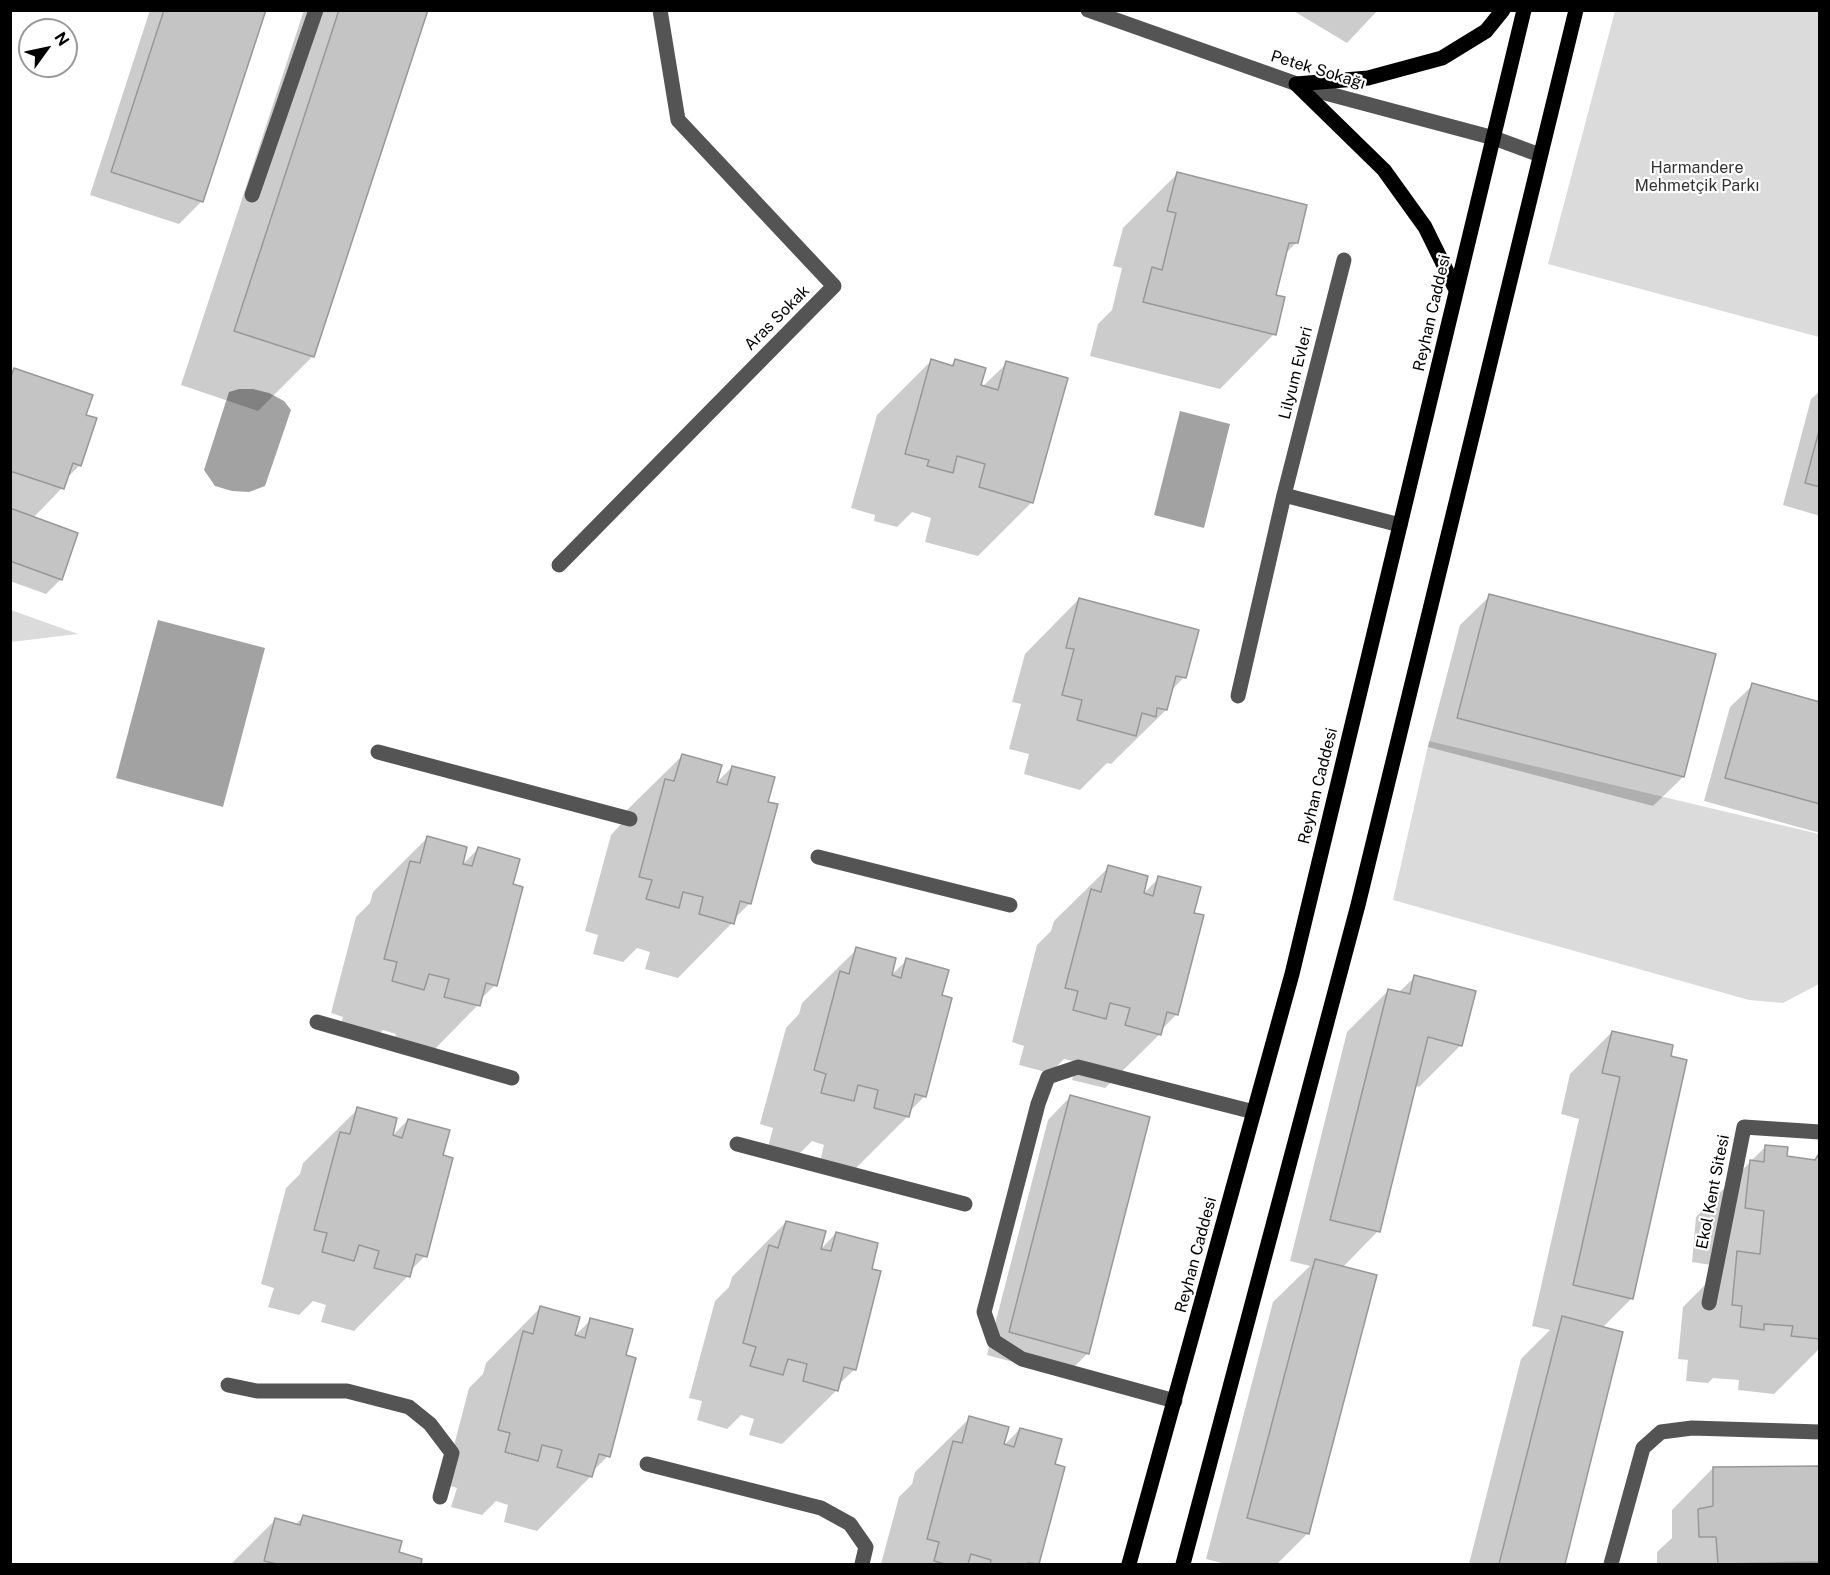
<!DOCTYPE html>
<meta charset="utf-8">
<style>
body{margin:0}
#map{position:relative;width:1830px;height:1575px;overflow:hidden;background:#fff;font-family:"Public Sans",sans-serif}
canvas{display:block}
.frame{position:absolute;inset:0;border:12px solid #000;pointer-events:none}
.north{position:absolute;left:18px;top:18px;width:60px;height:60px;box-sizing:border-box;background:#fff;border:2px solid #999;border-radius:50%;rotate:57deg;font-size:16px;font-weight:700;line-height:24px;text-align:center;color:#000}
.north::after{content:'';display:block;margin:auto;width:21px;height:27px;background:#000;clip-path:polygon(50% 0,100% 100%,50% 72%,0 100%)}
</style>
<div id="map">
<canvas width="1830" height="1575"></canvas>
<div class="frame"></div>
<div class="north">N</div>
</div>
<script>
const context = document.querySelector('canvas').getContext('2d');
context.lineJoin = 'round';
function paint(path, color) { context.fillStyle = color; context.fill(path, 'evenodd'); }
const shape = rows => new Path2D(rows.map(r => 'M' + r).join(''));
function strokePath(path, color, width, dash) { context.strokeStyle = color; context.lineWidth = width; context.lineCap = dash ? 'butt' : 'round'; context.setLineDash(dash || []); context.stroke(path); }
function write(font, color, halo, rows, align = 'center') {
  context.font = font + ' "Public Sans",sans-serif'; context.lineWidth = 4.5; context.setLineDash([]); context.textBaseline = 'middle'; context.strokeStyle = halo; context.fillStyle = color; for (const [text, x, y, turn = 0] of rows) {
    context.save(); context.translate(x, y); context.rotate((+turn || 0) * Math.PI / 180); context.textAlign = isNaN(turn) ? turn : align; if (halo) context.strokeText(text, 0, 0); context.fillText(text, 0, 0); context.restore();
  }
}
paint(shape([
 [1615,11,1819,11,1819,337,1548,264],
 [11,610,78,634,11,642],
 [1429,741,1819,834,1819,984,1783,1003,1749,1000,1393,900]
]), '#dbdbdb');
paint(shape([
 [239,389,253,389,269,393,284,401,291,410,265,486,249,492,232,491,215,486,204,470,229,392],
 [1180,411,1230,424,1204,528,1154,515],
 [158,620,265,648,223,807,116,778]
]), '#a2a2a2');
paint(shape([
 [150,10,264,10,202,201,179,224,90,195],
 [304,10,426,10,312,357,258,411,181,385],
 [1292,10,1378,10,1347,43],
 [1177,174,1297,242,1285,254,1274,296,1274,334,1220,389,1090,356,1098,324,1112,310,1122,268,1113,266,1123,228],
 [931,361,950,366,956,361,982,387,1007,363,1032,502,978,556,925,542,931,518,912,512,897,527,874,521,875,515,851,508,877,415],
 [15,370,84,416,80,465,65,480,62,488,33,518,61,579,46,594,10,581,10,374],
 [1820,391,1820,516,1783,505,1811,399],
 [1490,596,1683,777,1653,806,1428,747,1460,625],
 [1079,599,1184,677,1171,691,1166,710,1111,764,1107,763,1080,790,1024,774,1029,754,1009,749,1021,704,1012,702,1025,654],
 [1753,685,1820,704,1820,833,1704,801,1730,707],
 [682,756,714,785,732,767,766,803,750,903,734,919,732,923,678,978,645,969,650,952,637,948,623,962,593,954,598,935,585,931,611,835,624,821,627,810],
 [428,837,460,867,478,849,511,885,495,985,479,1001,478,1005,424,1060,391,1051,396,1034,383,1030,369,1044,338,1035,343,1017,331,1013,356,917,370,903,373,892],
 [1109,867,1142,895,1159,878,1193,914,1177,1014,1161,1030,1160,1034,1105,1088,1072,1080,1077,1062,1064,1059,1050,1073,1019,1065,1024,1046,1012,1042,1037,945,1051,931,1054,921],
 [857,949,889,977,907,960,925,1096,908,1113,907,1117,853,1171,820,1162,824,1145,812,1141,798,1155,768,1147,773,1128,760,1124,786,1028,799,1014,802,1003],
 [1415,977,1461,1045,1419,1087,1414,1085,1378,1231,1342,1268,1308,1533,1277,1564,1226,1564,1206,1559,1273,1302,1310,1266,1290,1261,1347,1032,1388,991,1398,993],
 [1612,1032,1671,1046,1632,1298,1602,1328,1622,1333,1563,1564,1469,1564,1521,1359,1550,1330,1532,1326,1579,1119,1561,1114,1570,1074],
 [1070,1097,1088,1353,1065,1376,987,1355,1048,1120],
 [358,1109,390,1138,408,1120,441,1156,425,1256,409,1272,408,1276,354,1331,321,1322,326,1305,313,1301,299,1315,268,1307,274,1288,261,1284,286,1188,300,1174,303,1163],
 [1766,1146,1786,1157,1813,1161,1820,1155,1820,1348,1774,1394,1738,1390,1739,1380,1713,1378,1708,1383,1686,1381,1688,1360,1678,1359,1683,1307,1709,1281,1711,1265,1692,1262,1696,1217],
 [786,1222,819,1251,836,1233,870,1270,879,1273,854,1370,837,1386,837,1390,782,1444,749,1435,754,1419,741,1415,727,1429,697,1420,702,1401,689,1398,715,1301,729,1287,732,1277],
 [540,1308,573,1337,591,1320,624,1356,608,1456,592,1472,591,1476,537,1531,504,1522,508,1505,496,1501,482,1515,451,1507,457,1488,444,1484,469,1388,483,1374,486,1363],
 [970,1418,1002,1447,1020,1429,1053,1465,1064,1468,1038,1564,881,1564,899,1497,912,1484,915,1472],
 [1820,1467,1820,1564,1657,1564,1657,1552,1672,1538,1672,1510,1713,1468],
 [303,1517,397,1553,420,1560,419,1564,231,1564,275,1520,295,1525]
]), '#0003');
const building = shape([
 [164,10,266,10,203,202,111,172,164,10],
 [339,10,428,10,314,357,234,331,339,10],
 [1177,172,1307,205,1298,243,1289,243,1276,295,1285,297,1276,335,1143,302,1152,267,1162,270,1176,213,1167,211,1177,172],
 [931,359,953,366,955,359,986,368,981,385,998,390,1006,361,1068,378,1033,503,979,487,985,464,957,456,953,473,927,466,929,460,905,454,931,359],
 [14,368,93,395,86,415,97,418,81,466,73,463,64,489,10,471,10,379,14,368],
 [1820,427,1820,487,1805,483,1820,427],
 [10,508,78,533,62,580,10,561,10,508],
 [1489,594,1716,654,1684,777,1457,718,1489,594],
 [1079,598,1199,630,1186,678,1176,676,1167,710,1157,708,1156,717,1142,713,1136,736,1077,720,1082,700,1062,695,1074,649,1066,648,1079,598],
 [1752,683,1820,702,1820,804,1725,778,1752,683],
 [682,754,722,765,717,782,727,785,732,766,775,777,768,802,778,804,751,904,740,901,734,924,699,914,703,897,683,892,679,908,646,899,652,880,639,877,665,779,674,781,682,754],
 [427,836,467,847,463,864,472,866,478,847,520,859,513,884,523,887,497,986,486,983,480,1006,444,997,449,979,429,974,424,990,392,981,397,962,384,959,410,861,420,863,427,836],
 [1108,865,1148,876,1144,893,1153,896,1158,876,1201,887,1194,913,1204,915,1178,1015,1167,1012,1161,1035,1125,1025,1130,1008,1110,1003,1106,1019,1073,1010,1078,991,1065,988,1091,889,1101,892,1108,865],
 [856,947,896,958,892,975,901,978,906,958,949,970,942,995,952,998,926,1097,915,1094,909,1117,874,1108,878,1090,858,1085,854,1101,821,1093,826,1074,814,1070,840,971,849,974,856,947],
 [1414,975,1476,991,1462,1046,1428,1037,1380,1232,1330,1220,1388,989,1410,994,1414,975],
 [1612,1031,1673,1045,1671,1056,1687,1060,1633,1299,1573,1285,1620,1077,1602,1073,1612,1031],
 [1070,1095,1150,1117,1089,1354,1009,1332,1070,1095],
 [357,1107,397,1118,393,1135,402,1138,408,1119,450,1130,443,1155,453,1158,427,1257,416,1254,410,1277,374,1268,379,1251,359,1245,354,1261,322,1252,327,1233,314,1230,340,1132,350,1134,357,1107],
 [1765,1145,1788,1147,1787,1156,1815,1160,1820,1152,1820,1339,1791,1336,1793,1326,1764,1324,1764,1330,1740,1327,1742,1306,1732,1305,1737,1251,1760,1254,1764,1211,1745,1208,1750,1160,1764,1162,1765,1145],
 [786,1221,826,1231,821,1249,831,1251,836,1232,878,1243,872,1269,881,1271,856,1370,844,1367,838,1391,803,1381,807,1364,788,1359,783,1375,750,1366,756,1347,743,1343,769,1245,778,1248,786,1221],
 [1315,1259,1377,1275,1309,1534,1247,1518,1315,1259],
 [540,1306,580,1317,575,1335,585,1338,590,1318,633,1329,626,1355,636,1358,610,1457,599,1454,592,1477,557,1467,562,1450,542,1445,538,1461,505,1452,510,1433,498,1430,523,1331,533,1334,540,1306],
 [1562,1316,1623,1332,1565,1564,1499,1564,1562,1316],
 [969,1416,1009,1427,1004,1444,1014,1447,1020,1428,1062,1439,1055,1464,1065,1467,1039,1564,1028,1563,1028,1564,990,1564,991,1560,971,1554,968,1564,945,1564,934,1561,939,1542,927,1539,953,1441,962,1443,969,1416],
 [1820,1466,1820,1562,1718,1564,1716,1537,1699,1537,1698,1509,1713,1506,1713,1467,1820,1466],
 [303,1515,402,1541,399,1552,422,1559,421,1564,277,1564,264,1561,275,1518,300,1525,303,1515]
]);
paint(building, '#c4c4c4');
strokePath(building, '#989898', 1.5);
strokePath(shape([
 [1088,10,1314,90,1494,138,1540,155],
 [252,195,316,10],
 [1284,495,1400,525],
 [559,565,834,286,678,120,660,10],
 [1238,696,1284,495,1344,260],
 [378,752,630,819],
 [818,857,1010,905],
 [317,1022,512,1078],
 [737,1144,965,1204],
 [1709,1303,1744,1127,1820,1132],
 [228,1385,257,1391,347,1391,409,1407,430,1424,452,1453,440,1497],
 [1175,1401,1022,1359,994,1341,984,1312,1038,1104,1048,1077,1078,1067,1254,1112],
 [647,1464,821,1508,850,1524,866,1547,862,1564],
 [1611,1564,1643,1448,1661,1432,1692,1428,1820,1432]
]), '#545454', 15);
strokePath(shape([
 [1296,84,1384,170,1425,227,1456,290],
 [1296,84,1368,78,1442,58,1486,31,1503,10],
 [1129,1564,1292,974,1524,10],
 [1183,1564,1358,905,1576,10]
]), '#000', 15);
write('16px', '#000', '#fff', [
 ["Petek Sokağı",1318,70,17],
 ["Reyhan Caddesi",1432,313,-77],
 ["Aras Sokak",777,318,-45],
 ["Lilyum Evleri",1296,373,-76],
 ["Reyhan Caddesi",1318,786,-76],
 ["Ekol Kent Sitesi",1713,1192,-79],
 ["Reyhan Caddesi",1196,1255,-75]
]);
write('16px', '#323232', '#fff', [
 ["Harmandere",1697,168],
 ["Mehmetçik Parkı",1697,186]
]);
</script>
